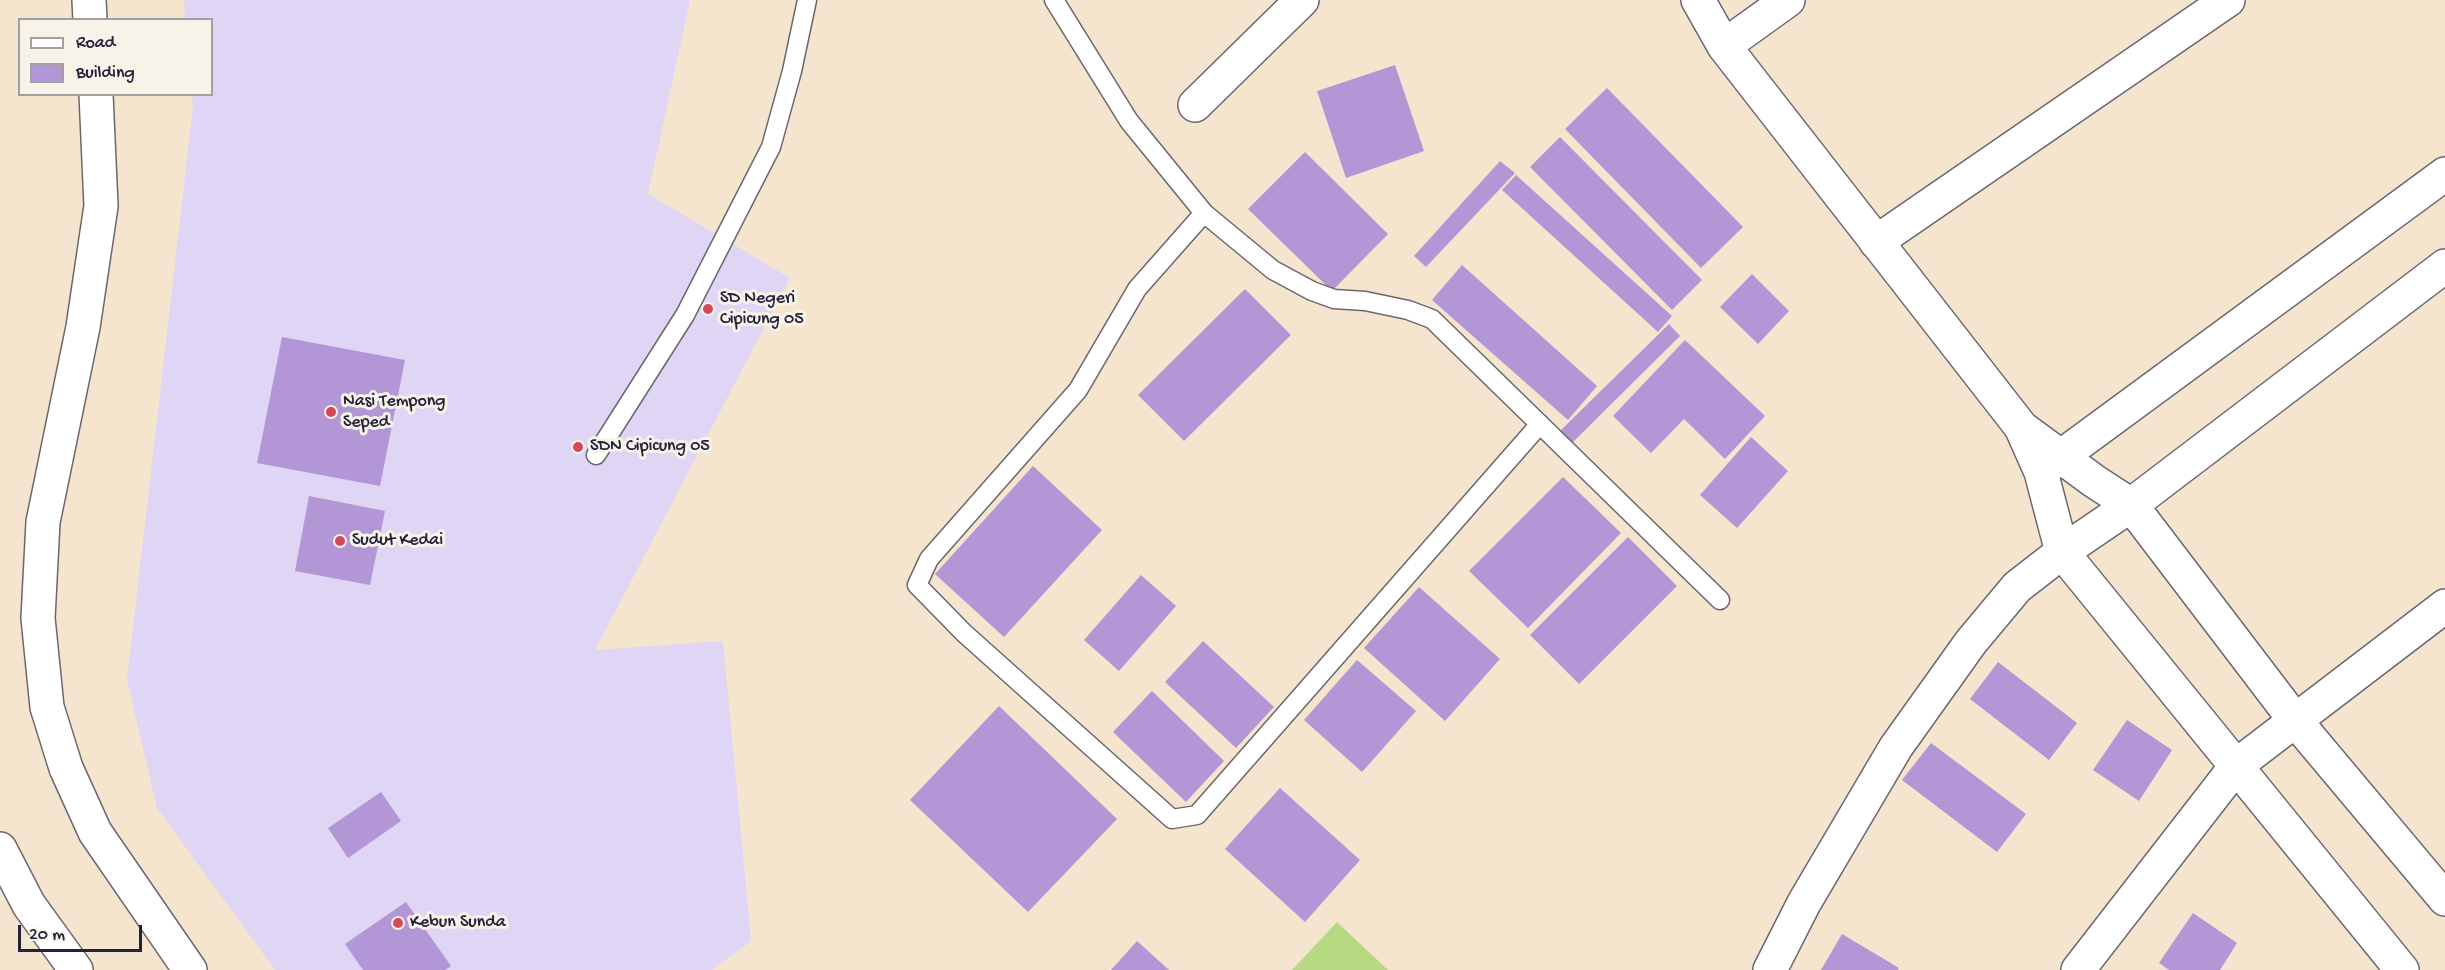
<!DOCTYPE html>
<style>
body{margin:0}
#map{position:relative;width:2445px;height:970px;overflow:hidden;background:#f5e4ce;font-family:"Gochi Hand",sans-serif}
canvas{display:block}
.legend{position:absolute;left:18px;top:18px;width:195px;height:78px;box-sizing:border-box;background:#f7f3e8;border:2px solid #a29fa3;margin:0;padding:8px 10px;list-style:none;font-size:18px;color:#22223b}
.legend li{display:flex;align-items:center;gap:12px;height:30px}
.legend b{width:30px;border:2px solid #a29fa3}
.scale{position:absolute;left:18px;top:925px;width:124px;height:27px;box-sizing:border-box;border:3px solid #22223b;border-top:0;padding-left:8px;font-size:18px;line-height:21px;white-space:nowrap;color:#22223b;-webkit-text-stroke:4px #f7f3e8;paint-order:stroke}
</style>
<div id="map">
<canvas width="2445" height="970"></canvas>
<ul class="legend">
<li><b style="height:8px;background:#fff"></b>Road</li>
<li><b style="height:16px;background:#b296d5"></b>Building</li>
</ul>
<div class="scale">20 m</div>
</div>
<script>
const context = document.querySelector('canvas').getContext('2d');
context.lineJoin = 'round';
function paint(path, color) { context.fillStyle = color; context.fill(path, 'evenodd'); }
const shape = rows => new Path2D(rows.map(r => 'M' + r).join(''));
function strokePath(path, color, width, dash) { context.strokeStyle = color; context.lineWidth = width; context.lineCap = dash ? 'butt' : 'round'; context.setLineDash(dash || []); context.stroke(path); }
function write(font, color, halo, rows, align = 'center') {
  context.font = font + ' "Gochi Hand",sans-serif'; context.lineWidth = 6; context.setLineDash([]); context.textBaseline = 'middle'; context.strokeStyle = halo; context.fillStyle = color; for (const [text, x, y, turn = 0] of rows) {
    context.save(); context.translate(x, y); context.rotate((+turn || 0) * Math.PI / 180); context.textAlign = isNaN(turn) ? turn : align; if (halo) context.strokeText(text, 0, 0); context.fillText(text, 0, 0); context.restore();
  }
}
paint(shape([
 [184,0,690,0,648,194,790,278,595,650,723,641,751,941,712,970,275,970,157,808,127,680,193,107,192,95,212,94,212,20,185,19]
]), '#dfd5f5');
paint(shape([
 [1337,922,1388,970,1292,970]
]), '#b6d981');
paint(shape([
 [1395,65,1424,151,1346,178,1317,91],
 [1607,88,1743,227,1701,268,1565,129],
 [1560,137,1702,280,1672,310,1530,167],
 [1305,152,1388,234,1332,291,1248,209],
 [1500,161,1515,173,1426,267,1414,256],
 [1516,175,1672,316,1658,332,1502,190],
 [1462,265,1597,386,1568,420,1432,300],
 [1752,274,1789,311,1758,344,1720,307],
 [1245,289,1291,335,1184,441,1138,395],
 [1669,324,1680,336,1570,445,1558,433],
 [282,337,405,360,380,486,257,463],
 [1685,340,1765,416,1725,459,1684,419,1651,453,1613,416],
 [1751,437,1788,471,1737,528,1700,495],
 [1033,466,1102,530,1004,637,935,574],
 [1563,477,1621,533,1528,628,1469,571],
 [309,496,385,511,370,585,295,571],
 [1628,537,1677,586,1579,684,1530,635],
 [1141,575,1176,606,1119,671,1084,640],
 [1419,587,1500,659,1445,721,1364,648],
 [1203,641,1274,707,1236,748,1165,682],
 [1357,660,1416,711,1362,772,1304,720],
 [1998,662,2077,723,2049,760,1970,699],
 [1152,691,1224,761,1186,802,1113,732],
 [999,706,1117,819,1028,912,910,800],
 [2127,720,2172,750,2139,801,2093,770],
 [1931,743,2026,814,1997,852,1902,780],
 [1280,788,1360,860,1305,922,1225,849],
 [381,792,401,821,348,858,328,828],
 [406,902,451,966,445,970,363,970,345,944],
 [2193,913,2237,943,2220,970,2169,970,2159,963],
 [1842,934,1899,968,1898,970,1821,970],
 [1137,941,1169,970,1111,970]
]), '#b296d5');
const lane = shape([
 [1054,0,1129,121,1204,213,1137,289,1078,390,929,559,917,585,964,633,1172,819,1197,815,1540,424],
 [1204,213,1273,270,1312,291,1334,299,1365,301,1408,310,1432,319,1720,600],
 [596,455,685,315,771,147,792,71,807,0]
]);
const street = shape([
 [89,0,90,20],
 [1698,0,1724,46,2021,427,2041,472,2062,552,2402,970],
 [1724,46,1788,0],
 [96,94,101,206,83,327,43,522,38,618,47,707,66,768,95,832,190,970],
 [1195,105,1302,0],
 [1876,242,2228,0],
 [2022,428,2094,481,2131,505,2294,719,2445,899],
 [2044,469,2445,174],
 [0,849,29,905,76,970],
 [1770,970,1804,903,1896,747,1971,642,2017,587,2062,552,2131,505,2445,266],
 [2078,970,2237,765,2445,606]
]);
strokePath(lane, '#6c666e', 21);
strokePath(street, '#6c666e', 36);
strokePath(lane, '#fff', 18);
strokePath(street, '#fff', 33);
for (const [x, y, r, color] of [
 [708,309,6,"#d1495b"],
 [331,412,6,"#d1495b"],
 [578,447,6,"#d1495b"],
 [340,541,6,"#d1495b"],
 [398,923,6,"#d1495b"]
]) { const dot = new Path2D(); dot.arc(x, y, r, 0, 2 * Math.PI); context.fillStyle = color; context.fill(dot); strokePath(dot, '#f7f3e8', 2); }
write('18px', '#22223b', '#f7f3e8', [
 ["SD Negeri",720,299],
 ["Cipicung 05",720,320],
 ["Nasi Tempong",343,402],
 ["Seped",343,423],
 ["SDN Cipicung 05",590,447],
 ["Sudut Kedai",352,541],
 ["Kebun Sunda",410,923]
], 'left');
</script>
